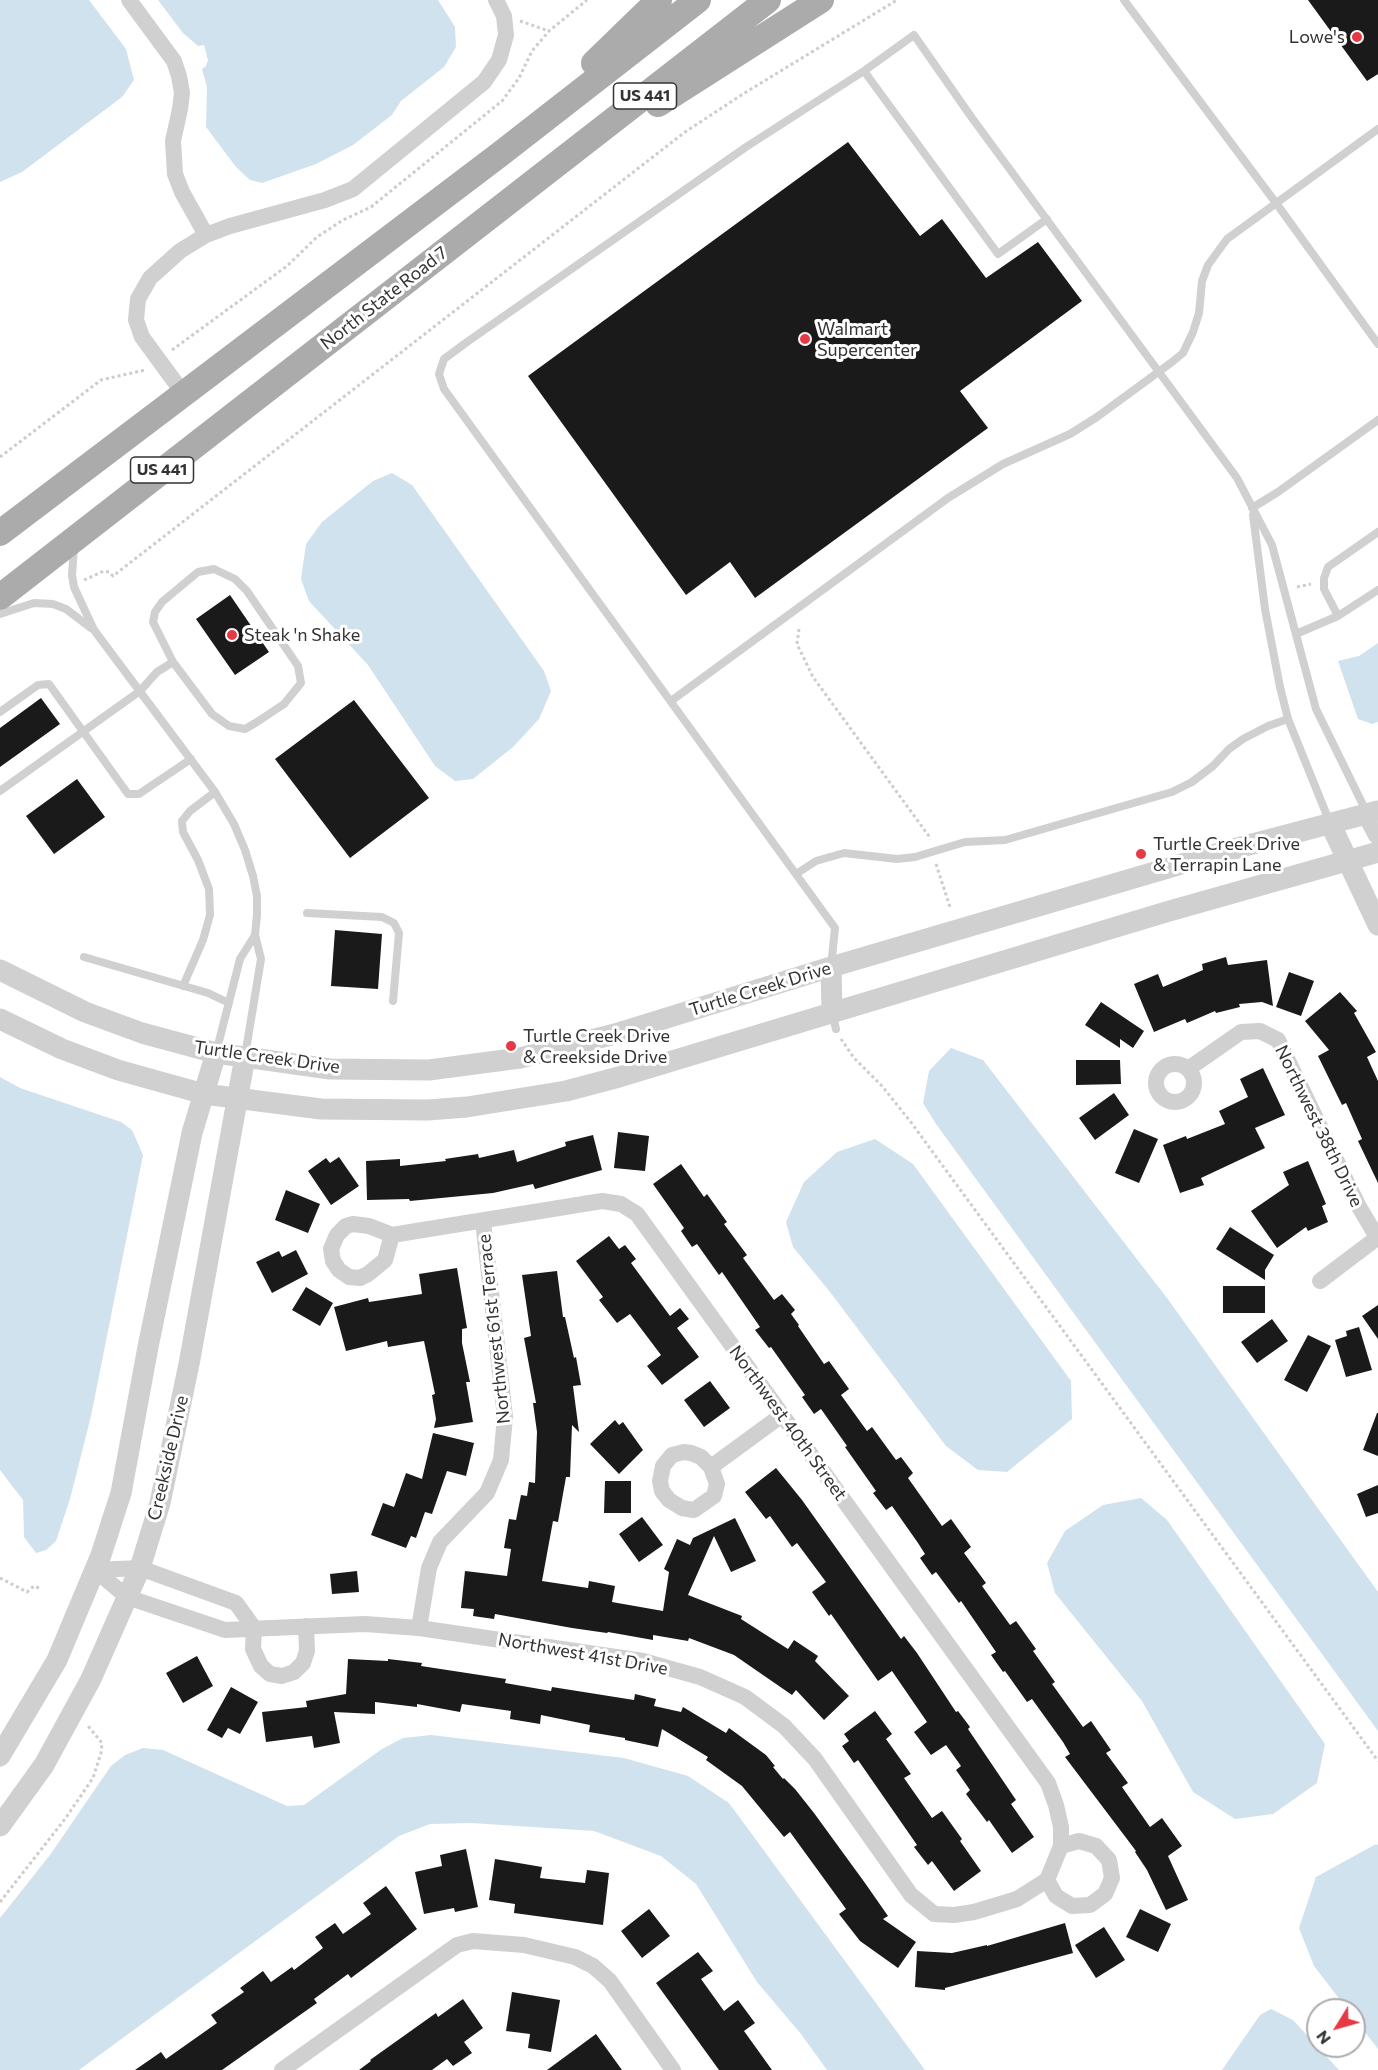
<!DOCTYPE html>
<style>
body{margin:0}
#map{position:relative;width:1378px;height:2070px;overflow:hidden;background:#fff;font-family:Commissioner,sans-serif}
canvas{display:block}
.north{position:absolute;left:1306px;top:1998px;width:60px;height:60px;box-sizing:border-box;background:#fff;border:2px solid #adadad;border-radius:50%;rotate:233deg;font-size:16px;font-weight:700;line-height:24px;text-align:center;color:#333}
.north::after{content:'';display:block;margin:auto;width:21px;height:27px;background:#e63946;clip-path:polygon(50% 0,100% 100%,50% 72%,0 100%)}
</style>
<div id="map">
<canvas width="1378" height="2070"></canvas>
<div class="north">N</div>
</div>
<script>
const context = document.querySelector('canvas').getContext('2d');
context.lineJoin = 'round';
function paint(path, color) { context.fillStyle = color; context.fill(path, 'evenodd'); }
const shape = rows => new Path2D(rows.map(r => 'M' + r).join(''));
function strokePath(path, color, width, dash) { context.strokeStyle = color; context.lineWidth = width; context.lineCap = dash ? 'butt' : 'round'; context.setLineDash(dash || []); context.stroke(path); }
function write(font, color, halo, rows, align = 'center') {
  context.font = font + ' Commissioner,sans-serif'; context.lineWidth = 6; context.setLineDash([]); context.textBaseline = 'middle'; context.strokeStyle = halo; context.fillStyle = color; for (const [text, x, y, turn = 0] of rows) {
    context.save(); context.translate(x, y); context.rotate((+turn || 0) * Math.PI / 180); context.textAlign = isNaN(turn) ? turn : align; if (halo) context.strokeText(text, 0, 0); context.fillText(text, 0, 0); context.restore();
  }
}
paint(shape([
 [0,0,89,0,126,49,134,80,122,97,22,172,0,182],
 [158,0,438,0,455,27,456,47,444,67,401,101,392,115,353,145,316,164,262,183,250,180,236,167,206,127,207,87,202,69,206,66,208,60,204,45,198,46,183,33],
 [392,473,412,485,544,671,551,691,539,719,513,747,473,779,455,781,435,766,368,665,309,601,301,579,306,544,322,522,373,481],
 [1378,643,1378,722,1372,724,1358,719,1338,661,1359,656],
 [951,1048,983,1060,1167,1298,1378,1592,1378,1731,936,1124,923,1103,929,1071],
 [0,1077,20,1088,121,1122,132,1130,143,1155,91,1416,70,1499,56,1541,46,1550,36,1553,24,1537,23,1500,0,1470],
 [875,1139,913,1164,1071,1381,1072,1419,1007,1472,978,1470,946,1446,830,1292,793,1247,786,1222,804,1182,837,1152],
 [1141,1498,1167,1520,1325,1744,1317,1783,1273,1814,1235,1819,1193,1792,1142,1701,1055,1593,1047,1563,1065,1531,1103,1505],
 [431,1735,624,1758,688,1776,729,1803,925,2070,827,2070,801,2034,757,1982,696,1884,661,1856,594,1831,471,1823,430,1824,399,1836,79,2070,0,2070,0,1918,50,1855,111,1766,125,1755,143,1748,163,1750,287,1806,304,1805,382,1749,403,1738],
 [1376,1844,1378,1845,1378,2049,1354,2018,1354,2010,1348,2010,1314,1966,1299,1928,1316,1877],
 [1271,2009,1293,2020,1339,2070,1222,2070,1260,2015]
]), '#cfe2ee');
paint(shape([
 [1308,0,1378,0,1378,74,1367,81],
 [848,142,920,236,942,219,986,278,1038,242,1082,301,960,391,988,428,755,598,730,562,686,595,528,376],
 [230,595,269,652,235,675,196,619],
 [41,698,60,724,0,767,0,728],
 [354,700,429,798,350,858,275,759],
 [77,779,105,817,54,854,26,816],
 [335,930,382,934,378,989,331,986],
 [1226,957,1228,965,1267,960,1273,1006,1262,1002,1239,1004,1240,1007,1216,1013,1215,1011,1187,1023,1185,1019,1154,1032,1134,984,1158,974,1163,987,1203,970,1202,964],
 [1289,972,1314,981,1301,1016,1276,1007],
 [1340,992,1357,1011,1354,1013,1376,1052,1367,1057,1378,1081,1378,1183,1358,1141,1362,1139,1346,1103,1342,1105,1318,1056,1329,1050,1305,1021],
 [1101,1002,1144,1031,1133,1048,1120,1039,1120,1048,1085,1025],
 [1076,1060,1120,1060,1121,1084,1076,1085],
 [1263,1068,1285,1115,1255,1128,1265,1148,1201,1178,1204,1185,1180,1193,1163,1145,1186,1136,1187,1139,1225,1124,1219,1111,1248,1097,1240,1079],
 [1114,1093,1129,1115,1095,1140,1079,1118],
 [1134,1129,1158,1139,1139,1183,1115,1173],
 [618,1132,649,1136,645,1171,614,1168],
 [593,1135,602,1170,535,1189,533,1184,493,1193,410,1201,409,1199,367,1200,366,1161,400,1159,400,1166,446,1161,445,1159,478,1154,479,1158,514,1150,517,1162,566,1146,565,1142],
 [339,1157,359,1186,331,1205,308,1171,326,1158,330,1163],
 [1308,1161,1326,1204,1322,1206,1328,1222,1308,1231,1306,1227,1277,1248,1251,1211,1289,1185,1283,1172],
 [681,1164,704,1197,707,1194,727,1222,724,1224,747,1255,743,1258,774,1300,782,1294,795,1310,791,1314,799,1325,798,1326,824,1364,829,1361,849,1389,841,1395,867,1431,872,1427,896,1460,901,1457,913,1473,908,1478,942,1526,951,1519,971,1547,964,1553,986,1583,982,1586,1010,1625,1016,1621,1036,1649,1033,1651,1055,1682,1052,1684,1083,1727,1091,1721,1111,1750,1106,1753,1128,1783,1122,1787,1150,1827,1162,1818,1182,1846,1168,1856,1188,1900,1166,1910,1147,1870,1135,1852,1136,1851,1065,1757,1070,1754,1063,1742,1032,1699,1027,1702,1005,1671,1003,1672,991,1655,996,1652,961,1601,959,1603,936,1572,932,1575,920,1558,925,1554,918,1543,892,1506,886,1510,873,1493,876,1491,845,1447,847,1446,821,1409,814,1414,802,1397,805,1395,771,1347,769,1348,755,1330,760,1327,722,1272,719,1275,697,1244,692,1247,681,1231,684,1228,653,1184],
 [286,1190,320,1204,308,1233,275,1220],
 [1230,1227,1274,1255,1265,1270,1265,1280,1216,1249],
 [609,1236,619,1249,625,1245,636,1259,631,1263,670,1316,680,1308,689,1319,677,1328,699,1357,662,1385,647,1366,661,1355,630,1314,617,1323,599,1300,603,1297,576,1261],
 [296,1250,308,1274,272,1293,256,1262,279,1251,282,1257],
 [457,1268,467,1328,462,1329,462,1343,470,1382,466,1382,473,1422,434,1428,436,1419,432,1395,435,1394,424,1341,388,1347,387,1341,346,1351,334,1307,368,1298,369,1302,422,1294,419,1274],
 [557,1271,563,1317,565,1317,574,1358,576,1357,581,1385,573,1386,579,1432,572,1425,570,1477,566,1477,558,1522,553,1521,542,1581,588,1588,589,1581,615,1586,612,1602,663,1611,669,1572,664,1569,677,1539,690,1545,693,1538,735,1518,756,1561,731,1572,714,1536,688,1595,742,1616,741,1619,788,1649,794,1640,818,1656,815,1661,849,1696,824,1720,796,1690,792,1695,734,1655,689,1638,688,1641,653,1635,653,1640,608,1632,607,1633,572,1628,495,1614,494,1619,473,1616,474,1609,461,1608,465,1571,507,1576,511,1549,504,1548,509,1519,516,1520,521,1495,527,1496,529,1482,535,1483,537,1432,533,1403,536,1403,524,1338,531,1336,522,1275],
 [1223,1286,1265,1286,1265,1313,1223,1313],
 [306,1287,333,1303,320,1326,292,1310],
 [1378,1305,1378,1339,1362,1316],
 [1272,1319,1288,1341,1257,1363,1241,1342],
 [1359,1327,1372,1370,1346,1377,1335,1340,1347,1336,1346,1331],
 [1308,1335,1331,1346,1307,1392,1284,1380],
 [710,1381,730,1408,704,1427,684,1400],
 [1377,1413,1378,1413,1378,1456,1363,1450],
 [615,1420,619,1425,623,1422,643,1450,619,1474,590,1444],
 [433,1433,474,1443,466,1476,447,1471,432,1514,425,1512,416,1538,411,1536,406,1548,371,1535,383,1503,394,1507,406,1473,422,1479],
 [776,1468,802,1500,901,1639,904,1636,917,1653,956,1712,958,1711,970,1727,968,1729,1016,1800,1011,1804,1034,1837,1012,1853,989,1820,987,1822,966,1794,970,1790,956,1770,961,1766,946,1745,931,1755,914,1732,927,1722,892,1671,878,1681,831,1614,829,1616,812,1592,826,1582,797,1543,792,1547,770,1516,766,1519,745,1492],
 [605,1481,631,1481,631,1513,604,1513],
 [1378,1485,1378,1513,1366,1517,1357,1494],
 [642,1517,663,1545,639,1562,619,1534],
 [357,1571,359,1592,332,1594,330,1574],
 [197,1656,213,1686,183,1703,166,1673],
 [348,1659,388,1661,388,1659,422,1663,421,1666,506,1679,505,1683,551,1691,552,1687,634,1700,635,1694,656,1699,654,1706,681,1712,683,1707,726,1733,729,1728,766,1755,775,1766,773,1767,783,1779,784,1778,795,1789,814,1813,865,1883,888,1916,883,1919,916,1942,898,1968,860,1941,839,1914,846,1909,790,1832,784,1837,742,1786,706,1760,708,1757,662,1729,658,1747,625,1740,625,1738,589,1732,590,1725,541,1715,540,1724,510,1719,511,1711,462,1704,460,1712,417,1704,417,1707,375,1702,375,1714,334,1712,340,1743,314,1748,312,1736,266,1742,262,1712,307,1707,306,1701,346,1694],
 [231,1687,258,1702,240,1734,228,1728,222,1738,207,1730],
 [875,1711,892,1734,886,1739,911,1774,904,1778,932,1818,942,1811,962,1839,960,1841,981,1871,954,1891,932,1861,928,1865,914,1847,917,1845,858,1760,854,1763,842,1746,849,1741,844,1734],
 [466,1849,478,1907,455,1912,454,1908,424,1914,415,1872,442,1866,440,1855],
 [495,1859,542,1867,540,1878,585,1883,587,1870,609,1873,603,1925,514,1913,515,1904,489,1900],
 [386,1886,417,1929,351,1978,348,1974,314,1999,317,2003,222,2070,135,2070,161,2052,166,2059,217,2023,211,2015,244,1992,240,1988,263,1971,271,1982,292,1967,294,1970,323,1948,315,1937,335,1923,343,1934,371,1914,363,1903],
 [649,1909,670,1936,642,1958,621,1931],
 [1140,1909,1171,1924,1158,1952,1126,1937],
 [1065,1923,1073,1953,945,1988,945,1990,915,1987,917,1951,952,1953,987,1945,987,1946],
 [1104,1927,1125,1960,1096,1978,1075,1945],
 [698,1952,713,1971,701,1979,724,2011,738,2000,755,2023,744,2031,772,2070,719,2070,656,1983],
 [512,1992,560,2000,551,2052,528,2048,530,2034,506,2031],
 [463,1999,483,2028,464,2042,472,2053,453,2066,447,2059,432,2070,359,2070,371,2061,370,2060,436,2013,438,2017],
 [596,2034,622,2070,547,2070]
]), '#1a1a1a');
strokePath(shape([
 [520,21,549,31],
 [172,350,287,266,317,237,343,220,371,207,502,101,519,78,532,51,549,31,587,0],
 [0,457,101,380,145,370],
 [84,580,104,571,109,572,113,576,685,132,743,94,897,0],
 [1297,587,1311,584],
 [799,629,797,644,813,677,931,839],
 [936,864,950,907],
 [841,1039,854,1058,882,1086,910,1121,1378,1761],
 [0,1578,27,1592,34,1586,41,1589],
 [0,1902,65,1819,93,1778,101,1753,102,1743,88,1726]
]), '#cdcdcd', 3, [3, 3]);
strokePath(shape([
 [1124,0,1276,203,1378,344],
 [864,71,998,254,1047,219],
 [1252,508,1278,492,1378,420],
 [1253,515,1265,609,1280,687,1288,719,1330,823],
 [74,547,72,575,74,587,94,630,215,792,234,824,245,850,253,876,257,896,257,915,255,935,261,959,245,1056],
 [0,614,34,603,53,604,66,609,91,628],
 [1338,616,1324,589,1324,578,1328,567,1378,532],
 [1296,634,1338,616,1378,590],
 [671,701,948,498,1003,464,1070,434,1097,417,1172,362,1183,353,1193,332,1199,313,1202,281,1208,265,1227,239,1378,129],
 [0,712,38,685,49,684,128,794,139,794,191,759],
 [0,791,140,691,157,672,173,662,153,622,155,612,162,602,198,572,214,569,235,579,247,591,298,666,301,683,284,704,257,722,245,729,229,726,212,714,173,662],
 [796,874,816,861,844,853,897,859,915,857,965,842,1005,840,1172,792,1192,782,1213,766,1229,749,1243,739,1268,726,1288,719],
 [307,913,382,917,394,923,399,933,393,1001],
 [84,957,208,993,229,1003],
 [831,967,835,928,444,389,439,374,444,359,467,342,746,147,864,71,914,35,972,118,1237,478,1272,545,1316,709,1367,813],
 [183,986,203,940,210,915,209,889,198,860,183,832,182,821,190,811,215,792],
 [832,1012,836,1029],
 [216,1053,240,959,255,935]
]), '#d0d0d0', 8);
strokePath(shape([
 [129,0,174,61,179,76,182,93,180,109,173,141,175,174,182,192,206,235],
 [183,393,142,337,136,320,138,299,150,278,180,251,206,235,230,226,325,200,353,189,484,82,499,60,506,35,504,16,496,0],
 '1156 1083a19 19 0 1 1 38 0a19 19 0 1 1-38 0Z',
 [1188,1069,1241,1032,1260,1031,1278,1040,1358,1205,1378,1239],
 [1320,1281,1377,1238],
 [711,1467,717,1484,714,1496,694,1510,682,1508,669,1500,662,1491,660,1481,663,1466,672,1455,684,1452,691,1453,701,1457,711,1467,782,1415],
 [95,1570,127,1597,225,1630,365,1624,419,1628,643,1661,700,1677,745,1697,784,1726,815,1759,911,1895,934,1914,954,1915,974,1912,1017,1899,1047,1880,1061,1846,1061,1827,1056,1805,1048,1783,637,1214,621,1204,602,1201,392,1235,369,1226,353,1224,346,1226,337,1235,331,1249,333,1261,339,1270,349,1277,360,1278,368,1274,385,1260,392,1235],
 [95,1570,140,1568,236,1603,254,1628,253,1649,261,1666,270,1674,282,1676,294,1672,303,1663,307,1651,306,1626],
 [419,1628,429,1568,440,1542,487,1493,501,1460,505,1417,483,1221],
 [1047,1880,1056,1896,1072,1906,1090,1905,1105,1894,1112,1878,1109,1860,1096,1846,1079,1841,1061,1846],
 [282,2070,457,1945,473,1941,524,1945,575,1957,593,1966,610,1981,673,2070]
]), '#d0d0d0', 16);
strokePath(shape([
 [1368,815,1378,834],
 [1330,823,1378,925],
 [831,967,832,1012],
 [0,970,85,1012,142,1033,216,1053,330,1069,429,1070,520,1058,615,1034,831,967,1226,851,1378,811],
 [0,1019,62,1049,118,1070,204,1094,321,1109,428,1110,467,1107,566,1091,619,1077,1166,912,1378,852],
 [0,1756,57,1660,101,1555,121,1493,148,1347,192,1133,216,1053],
 [0,1826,44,1765,91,1679,140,1568,160,1503,189,1364,245,1057]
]), '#d0d0d0', 21);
strokePath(shape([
 [594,63,659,0],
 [658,104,821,0],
 [0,533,499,155,698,0],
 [0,597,768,0]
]), '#ababab', 26);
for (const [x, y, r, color] of [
 [1357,37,6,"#e63946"],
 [805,339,6,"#e63946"],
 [232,635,6,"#e63946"],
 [1141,854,6,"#e63946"],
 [511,1046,6,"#e63946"]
]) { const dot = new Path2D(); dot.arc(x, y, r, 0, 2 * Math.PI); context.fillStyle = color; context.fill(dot); strokePath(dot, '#fff', 2); }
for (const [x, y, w] of [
 [645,96,63],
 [162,470,63]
]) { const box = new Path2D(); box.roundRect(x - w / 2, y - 13, w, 26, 4.5); context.fillStyle = '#fff'; context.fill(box); strokePath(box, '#333', 1.5); }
write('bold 16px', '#333', null, [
 ["US 441",645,96],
 ["US 441",162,470]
]);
write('18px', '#333', '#fff', [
 ["Lowe's",1345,37,"right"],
 ["Walmart",817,329],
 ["Supercenter",817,350],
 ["Steak 'n Shake",244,635],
 ["Turtle Creek Drive",1153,844],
 ["& Terrapin Lane",1153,865],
 ["Turtle Creek Drive",523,1036],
 ["& Creekside Drive",523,1057]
], 'left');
write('18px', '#333', '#fff', [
 ["North State Road 7",384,298,-38],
 ["Turtle Creek Drive",760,989,-17],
 ["Turtle Creek Drive",267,1057,8],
 ["Northwest 38th Drive",1319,1126,64],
 ["Northwest 61st Terrace",494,1329,-96],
 ["Northwest 40th Street",788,1423,54],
 ["Creekside Drive",168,1458,-77],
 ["Northwest 41st Drive",583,1654,10]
]);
</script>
